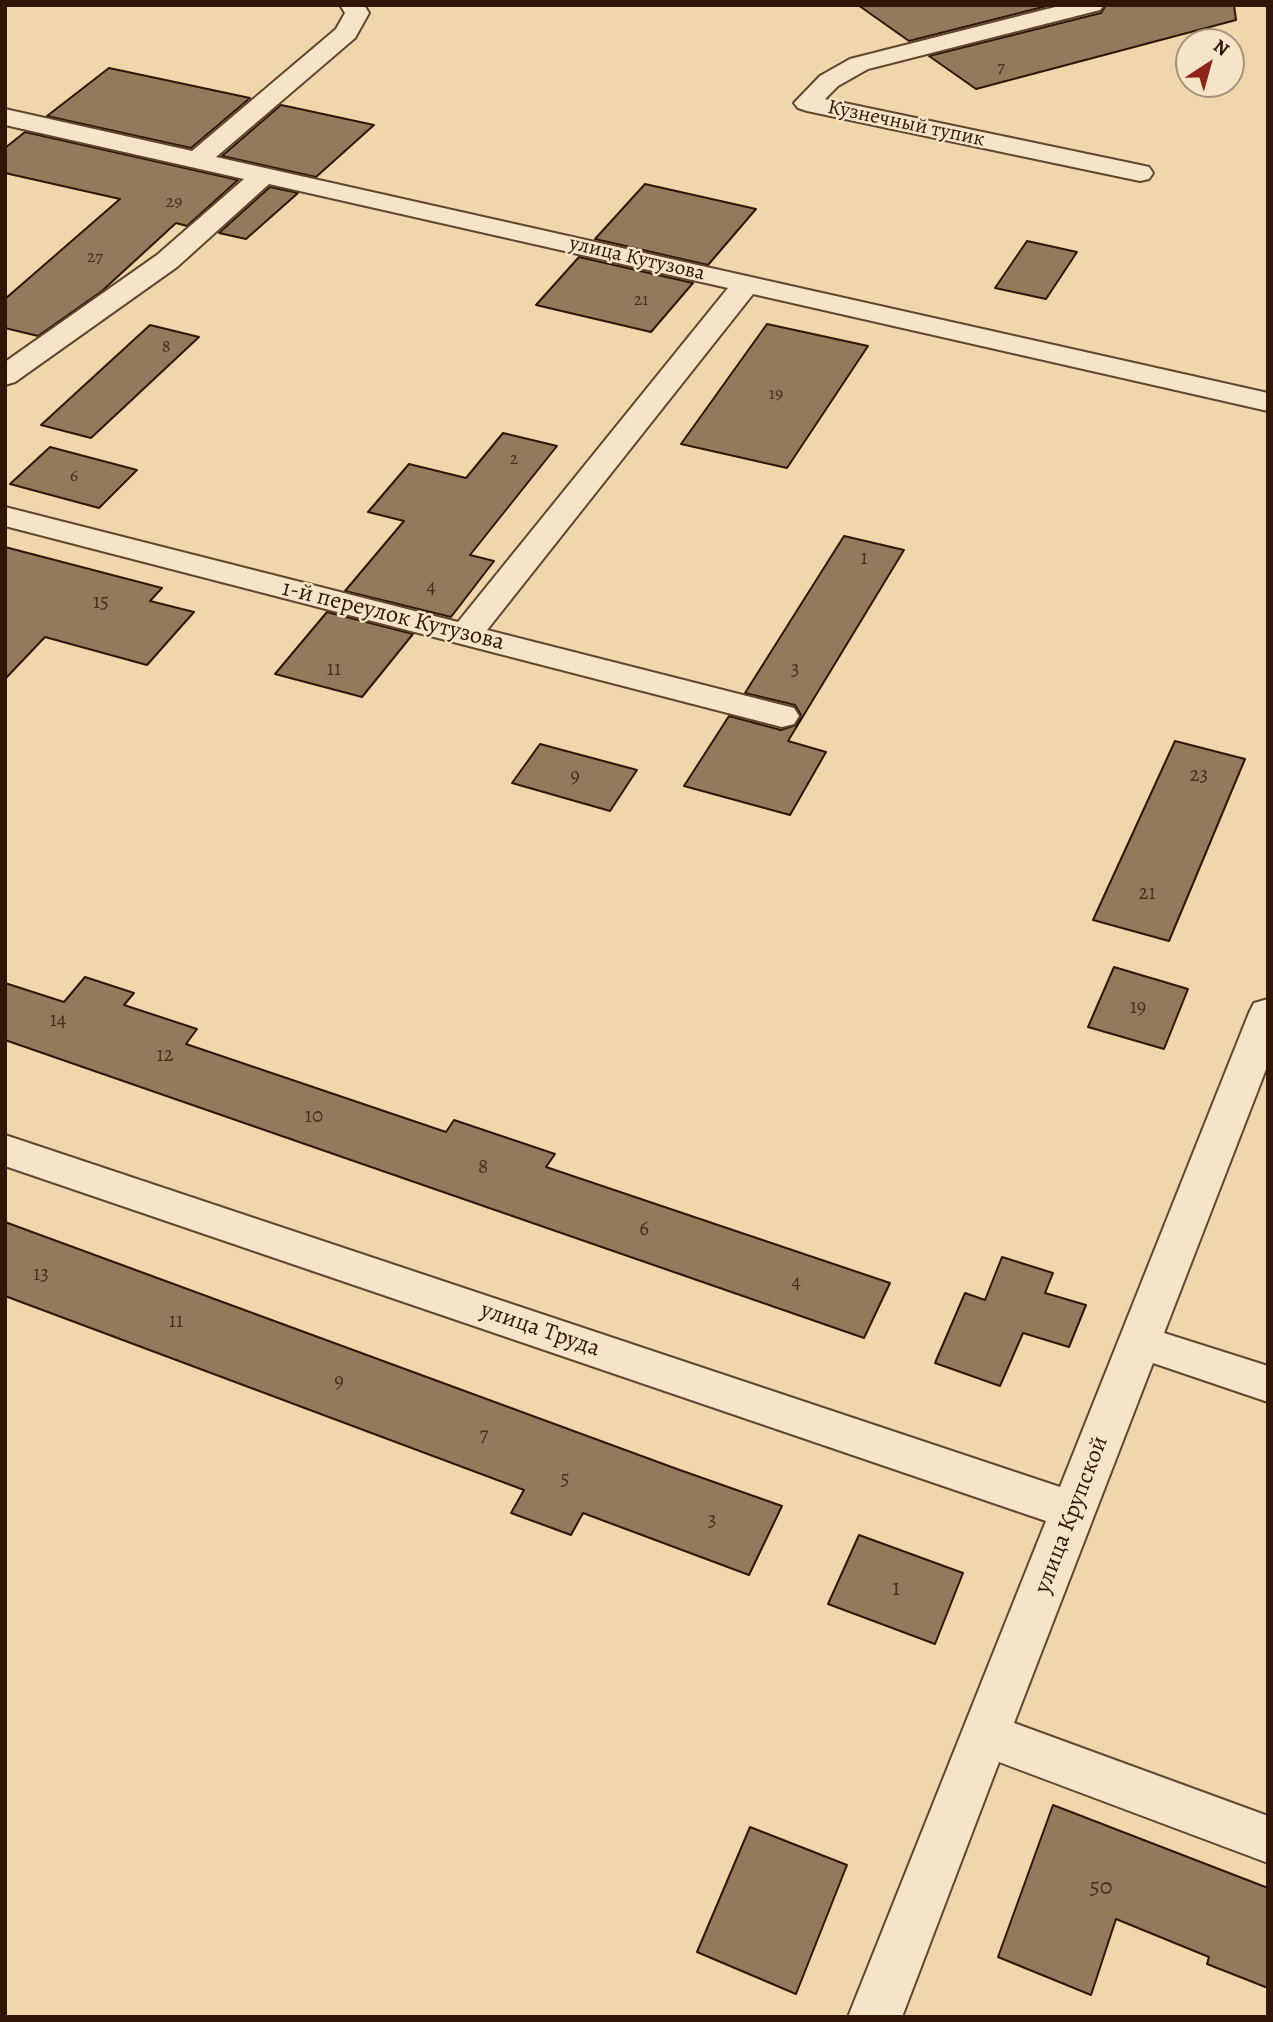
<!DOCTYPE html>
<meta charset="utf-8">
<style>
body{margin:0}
#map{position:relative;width:1273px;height:2022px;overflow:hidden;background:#f0d6ab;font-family:Alegreya,serif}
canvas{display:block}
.frame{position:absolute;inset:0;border:7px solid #2f1607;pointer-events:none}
.north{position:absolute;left:1175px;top:28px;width:70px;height:70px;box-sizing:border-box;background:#f5e4c8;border:2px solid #a6927b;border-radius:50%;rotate:36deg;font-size:19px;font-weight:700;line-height:28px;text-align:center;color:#2f1607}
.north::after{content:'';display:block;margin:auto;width:24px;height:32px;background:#8f2418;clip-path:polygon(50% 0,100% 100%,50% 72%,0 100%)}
</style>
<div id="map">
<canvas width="1273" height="2022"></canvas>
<div class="frame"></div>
<div class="north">N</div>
</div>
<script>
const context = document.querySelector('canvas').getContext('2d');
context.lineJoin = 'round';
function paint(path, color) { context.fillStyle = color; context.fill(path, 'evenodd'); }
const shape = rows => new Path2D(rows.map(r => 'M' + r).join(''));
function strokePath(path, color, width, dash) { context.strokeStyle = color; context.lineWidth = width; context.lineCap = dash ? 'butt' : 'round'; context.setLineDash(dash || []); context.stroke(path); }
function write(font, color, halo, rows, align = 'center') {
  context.font = font + ' Alegreya,serif'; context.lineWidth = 5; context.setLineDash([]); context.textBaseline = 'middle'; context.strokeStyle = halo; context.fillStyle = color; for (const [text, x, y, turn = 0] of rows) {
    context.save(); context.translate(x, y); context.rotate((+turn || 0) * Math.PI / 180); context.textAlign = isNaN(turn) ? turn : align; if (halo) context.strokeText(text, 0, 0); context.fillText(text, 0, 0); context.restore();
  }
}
const building = shape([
 [858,5,1051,5,909,41,858,5],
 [1106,5,1234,5,1236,20,976,89,929,56,1101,13,1106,5],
 [109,68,250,98,191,148,47,116,109,68],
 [281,105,300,109,374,125,316,177,222,156,281,105],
 [25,132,238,180,187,226,176,223,102,291,38,336,5,328,5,299,120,199,5,173,5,148,25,132],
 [645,184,756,209,708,265,595,239,645,184],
 [270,187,298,193,246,239,219,233,270,187],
 [1027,241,1077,252,1046,299,995,288,1027,241],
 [579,257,693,283,651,332,536,305,579,257],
 [767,324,868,346,787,468,681,444,767,324],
 [150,325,199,337,91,438,41,425,150,325],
 [503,433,557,446,470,555,494,561,451,617,345,591,404,521,368,512,409,464,466,478,503,433],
 [50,447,137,470,99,508,10,484,50,447],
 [844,536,904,550,788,741,826,752,790,815,684,786,729,716,781,730,796,725,801,715,795,705,745,693,844,536],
 [5,547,162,588,150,601,194,612,147,665,45,637,5,679,5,547],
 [327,612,413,634,362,697,275,674,327,612],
 [1175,741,1245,759,1169,941,1093,920,1175,741],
 [540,744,637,770,610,811,512,783,540,744],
 [1114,967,1188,989,1164,1049,1088,1027,1114,967],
 [85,977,134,993,124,1005,197,1029,186,1044,446,1132,454,1120,555,1154,546,1167,890,1283,864,1338,5,1040,5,983,64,1002,85,977],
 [5,1222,677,1469,782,1506,749,1575,583,1513,571,1535,511,1513,524,1490,5,1296,5,1222],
 [1002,1257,1053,1273,1045,1293,1086,1305,1069,1347,1023,1333,1000,1386,935,1363,965,1293,985,1300,1002,1257],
 [859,1535,963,1573,935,1644,828,1604,859,1535],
 [1053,1805,1268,1888,1268,1988,1207,1964,1209,1957,1116,1919,1091,1995,998,1957,1053,1805],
 [750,1827,847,1865,796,1994,697,1952,750,1827]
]);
paint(building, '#937a5c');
strokePath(building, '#2f1607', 2);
const minor = shape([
 [340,5,364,5,369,13,355,38,216,157,1268,393,1268,411,753,294,487,630,794,708,799,716,794,724,782,727,5,526,5,507,458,622,728,288,269,184,177,267,15,382,5,385,5,362,157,255,244,179,5,125,5,109,192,151,336,29,345,13,340,5],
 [1063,5,1104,5,1100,10,868,69,838,86,825,99,1140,165,1149,167,1153,173,1149,179,1140,181,807,111,798,108,794,103,820,76,850,59,1063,5],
 [1268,999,1268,1064,1164,1333,1268,1366,1268,1402,1153,1363,1014,1723,1268,1816,1268,1863,999,1762,902,2017,848,2017,1046,1521,5,1166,5,1135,1060,1487,1249,1013,1254,1003,1268,999]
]);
strokePath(minor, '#5f4630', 4);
paint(minor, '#f5e4c8');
write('18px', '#482f1c', null, [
 ["7",1001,68],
 ["29",174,203],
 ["27",95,258],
 ["21",641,301],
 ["8",166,348],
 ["19",776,395],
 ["2",514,460],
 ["6",74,477]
]);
write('21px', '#2f1607', '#f5e4c8', [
 ["Кузнечный тупик",906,124,12],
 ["улица Кутузова",637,259,13]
]);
write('21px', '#482f1c', null, [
 ["1",864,559],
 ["4",431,588],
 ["15",101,603],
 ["11",334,670],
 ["3",795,670],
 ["23",1199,776],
 ["9",575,777],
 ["21",1147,894],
 ["19",1138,1008],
 ["14",58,1021],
 ["12",165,1056],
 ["10",314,1117],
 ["8",483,1168],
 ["6",644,1230],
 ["13",41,1275],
 ["4",796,1283],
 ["11",176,1322],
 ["9",339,1382],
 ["7",484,1436],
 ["5",565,1480],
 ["3",712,1521]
]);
write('24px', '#2f1607', '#f5e4c8', [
 ["1-й переулок Кутузова",393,616,14],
 ["улица Труда",540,1330,19],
 ["улица Крупской",1072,1515,-69]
]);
write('24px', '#482f1c', null, [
 ["1",896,1589],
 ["50",1101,1888]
]);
</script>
